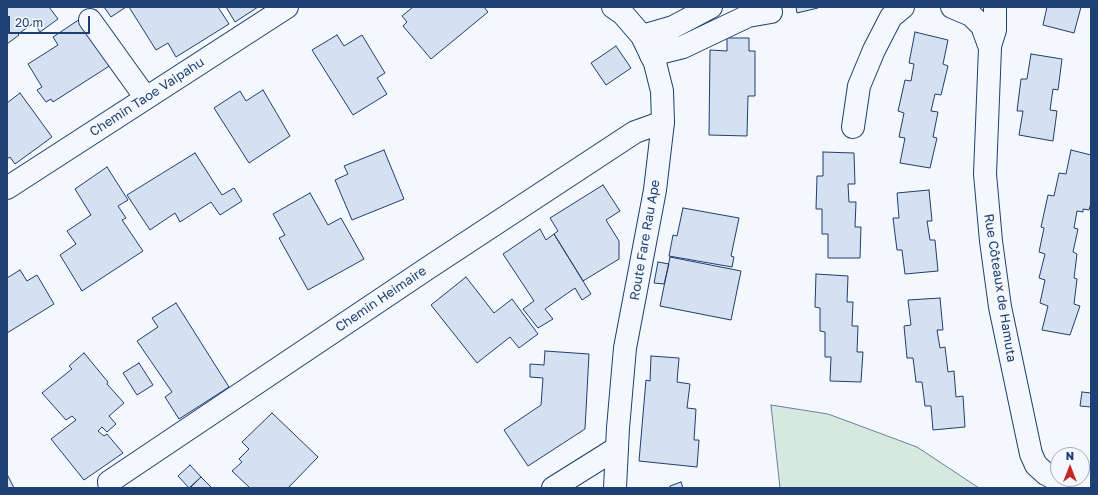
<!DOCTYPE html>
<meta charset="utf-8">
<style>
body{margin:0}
#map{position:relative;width:1098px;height:495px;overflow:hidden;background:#f4f7fb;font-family:"Golos Text",sans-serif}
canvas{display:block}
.frame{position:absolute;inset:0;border:8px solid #1d3f73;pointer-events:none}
.north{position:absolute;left:1050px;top:447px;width:40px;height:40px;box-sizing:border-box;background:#f4f7fb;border:1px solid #9eadc5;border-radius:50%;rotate:0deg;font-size:11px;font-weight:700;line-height:16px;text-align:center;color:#1d3f73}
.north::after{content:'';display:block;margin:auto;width:14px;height:18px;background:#c62828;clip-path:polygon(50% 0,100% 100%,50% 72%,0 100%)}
.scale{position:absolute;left:8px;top:16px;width:82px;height:18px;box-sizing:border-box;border:2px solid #1d3f73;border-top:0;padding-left:5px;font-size:12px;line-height:14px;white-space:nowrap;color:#1d3f73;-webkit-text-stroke:3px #f4f7fb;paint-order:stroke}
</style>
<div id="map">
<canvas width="1098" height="495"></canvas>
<div class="frame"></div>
<div class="north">N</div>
<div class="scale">20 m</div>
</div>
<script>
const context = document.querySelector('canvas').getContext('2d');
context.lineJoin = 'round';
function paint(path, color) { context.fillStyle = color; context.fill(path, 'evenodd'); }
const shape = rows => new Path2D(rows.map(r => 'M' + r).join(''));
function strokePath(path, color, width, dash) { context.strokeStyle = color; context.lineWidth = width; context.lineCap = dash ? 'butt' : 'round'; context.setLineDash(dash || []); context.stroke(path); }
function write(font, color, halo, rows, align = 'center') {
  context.font = font + ' "Golos Text",sans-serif'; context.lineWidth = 3; context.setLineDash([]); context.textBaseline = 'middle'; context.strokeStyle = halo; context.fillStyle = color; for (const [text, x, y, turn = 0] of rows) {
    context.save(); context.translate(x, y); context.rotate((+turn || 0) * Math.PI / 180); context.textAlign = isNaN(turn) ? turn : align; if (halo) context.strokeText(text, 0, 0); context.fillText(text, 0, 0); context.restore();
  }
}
const green = shape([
 [771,405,828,414,917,447,979,488,780,488,771,405]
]);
paint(green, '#d7e8df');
strokePath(green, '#687fa3', 1);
const building = shape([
 [7,7,49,7,58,19,40,32,34,23,18,34,19,35,7,44,7,7],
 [104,7,126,7,111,17,104,7],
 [129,7,218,7,229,24,176,57,168,43,156,50,129,7],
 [223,7,258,7,235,22,226,7,223,7],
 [413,7,484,7,488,12,431,59,403,26,407,22,402,16,413,7],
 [796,7,818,7,818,8,797,13,796,7],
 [1047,7,1081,7,1074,33,1043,25,1047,7],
 [83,17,114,63,53,102,51,99,46,102,37,90,42,87,28,64,58,45,53,37,83,17],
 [915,32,948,40,943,64,948,66,941,95,935,94,931,111,938,112,933,137,937,138,930,168,900,163,905,138,899,137,904,113,898,111,905,80,911,81,914,64,909,63,915,32],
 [337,35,344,46,362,35,385,73,377,78,387,94,353,115,312,50,337,35],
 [727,38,749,38,749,51,755,51,755,96,748,96,747,136,709,135,710,50,727,51,727,38],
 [616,46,631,68,606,85,591,63,616,46],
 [1031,54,1062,59,1058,90,1053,89,1050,110,1057,111,1053,141,1019,135,1023,111,1017,111,1021,79,1027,79,1031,54],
 [263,90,290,136,249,163,214,108,240,91,246,101,263,90],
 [20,93,52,137,15,164,10,157,7,159,7,103,20,93],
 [384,150,404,199,352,220,335,180,348,174,344,166,384,150],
 [1071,150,1091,155,1091,203,1089,210,1083,209,1083,212,1077,211,1074,228,1078,229,1073,252,1077,254,1074,278,1077,279,1074,304,1080,306,1070,335,1042,330,1048,306,1040,303,1045,280,1039,278,1045,254,1039,252,1044,228,1041,227,1048,195,1054,196,1059,173,1066,174,1071,150],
 [823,152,854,153,855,184,848,184,849,202,856,202,855,227,861,227,860,258,828,258,828,234,822,234,822,209,816,209,817,176,823,176,823,152],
 [195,153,222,195,234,188,242,201,220,215,211,202,180,222,175,213,150,230,127,195,195,153],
 [107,167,128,200,118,206,126,218,122,220,143,251,82,291,60,255,76,244,67,231,91,215,75,189,107,167],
 [603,185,620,211,606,220,619,241,619,259,583,281,554,234,558,231,550,218,603,185],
 [929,190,932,221,927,221,930,240,935,240,938,271,905,274,902,250,897,250,893,218,899,218,897,193,929,190],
 [310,193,328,225,341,218,364,259,308,290,279,238,285,235,273,214,310,193],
 [683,208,739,218,731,256,734,257,732,267,669,256,673,235,677,236,683,208],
 [540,229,546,240,554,234,591,294,582,300,575,288,545,309,553,319,538,328,523,309,534,301,503,254,540,229],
 [670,257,741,271,731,320,660,306,670,257],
 [658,262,669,264,664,284,654,283,658,262],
 [20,270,27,281,37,275,54,304,7,333,7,278,20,270],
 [816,274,848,276,847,302,853,302,852,326,858,326,857,352,863,352,861,382,830,381,831,357,825,357,825,332,820,331,820,308,815,307,816,274],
 [466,277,494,313,512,299,538,334,519,348,510,337,477,363,431,305,466,277],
 [940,298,943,330,937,330,940,348,945,347,948,372,954,371,956,397,963,396,965,427,933,430,931,406,925,406,922,382,916,382,913,358,907,358,904,326,911,325,908,300,940,298],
 [176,303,229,387,179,419,165,397,172,392,137,341,158,327,152,318,176,303],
 [545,351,589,354,585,429,528,466,504,430,541,405,543,378,530,377,530,364,544,365,545,351],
 [84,353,108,382,107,384,124,403,109,416,116,424,107,432,102,427,98,431,104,436,107,434,123,453,84,480,51,439,76,420,72,416,66,420,42,393,72,369,69,366,84,353],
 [651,356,679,358,677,382,690,384,687,408,696,409,694,440,699,440,697,467,639,461,646,380,650,381,651,356],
 [139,363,153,385,137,395,123,373,139,363],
 [1082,392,1091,393,1091,407,1080,406,1082,392],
 [272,413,318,457,288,488,250,488,232,471,242,462,239,459,249,449,242,442,272,413],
 [190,465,201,477,189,488,178,476,190,465],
 [7,474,14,488,7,488,7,474],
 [201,477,212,488,190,488,201,477],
 [681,482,683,488,670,488,670,486,681,482]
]);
paint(building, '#d5e0f0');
strokePath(building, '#1d3f73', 1);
const minor = shape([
 [952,7,971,15,982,26,990,48,985,174,991,241,1000,307,1031,454,1036,465,1046,474,1059,481,1071,482,1091,477],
 [90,20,146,98],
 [642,36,673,27,711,7],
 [990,46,995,30,995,7],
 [651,55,683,47,748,16,771,12],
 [853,127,859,86,874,50,891,17,903,7],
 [7,188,287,7],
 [110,488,109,482,428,268,635,132,663,122],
 [553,488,617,448]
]);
const major = shape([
 [613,7,623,14,642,36,655,63,662,91,663,122,655,190,625,348,618,428,615,488]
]);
strokePath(minor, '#1d3f73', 24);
strokePath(major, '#1d3f73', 24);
strokePath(minor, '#f4f7fb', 22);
strokePath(major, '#f4f7fb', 22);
write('13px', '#1d3f73', '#f4f7fb', [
 ["Chemin Taoe Vaipahu",147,97,-33],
 ["Route Fare Rau Ape",645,240,-80],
 ["Rue Côteaux de Hamuta",1000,288,81],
 ["Chemin Heimaire",381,299,-34]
]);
</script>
